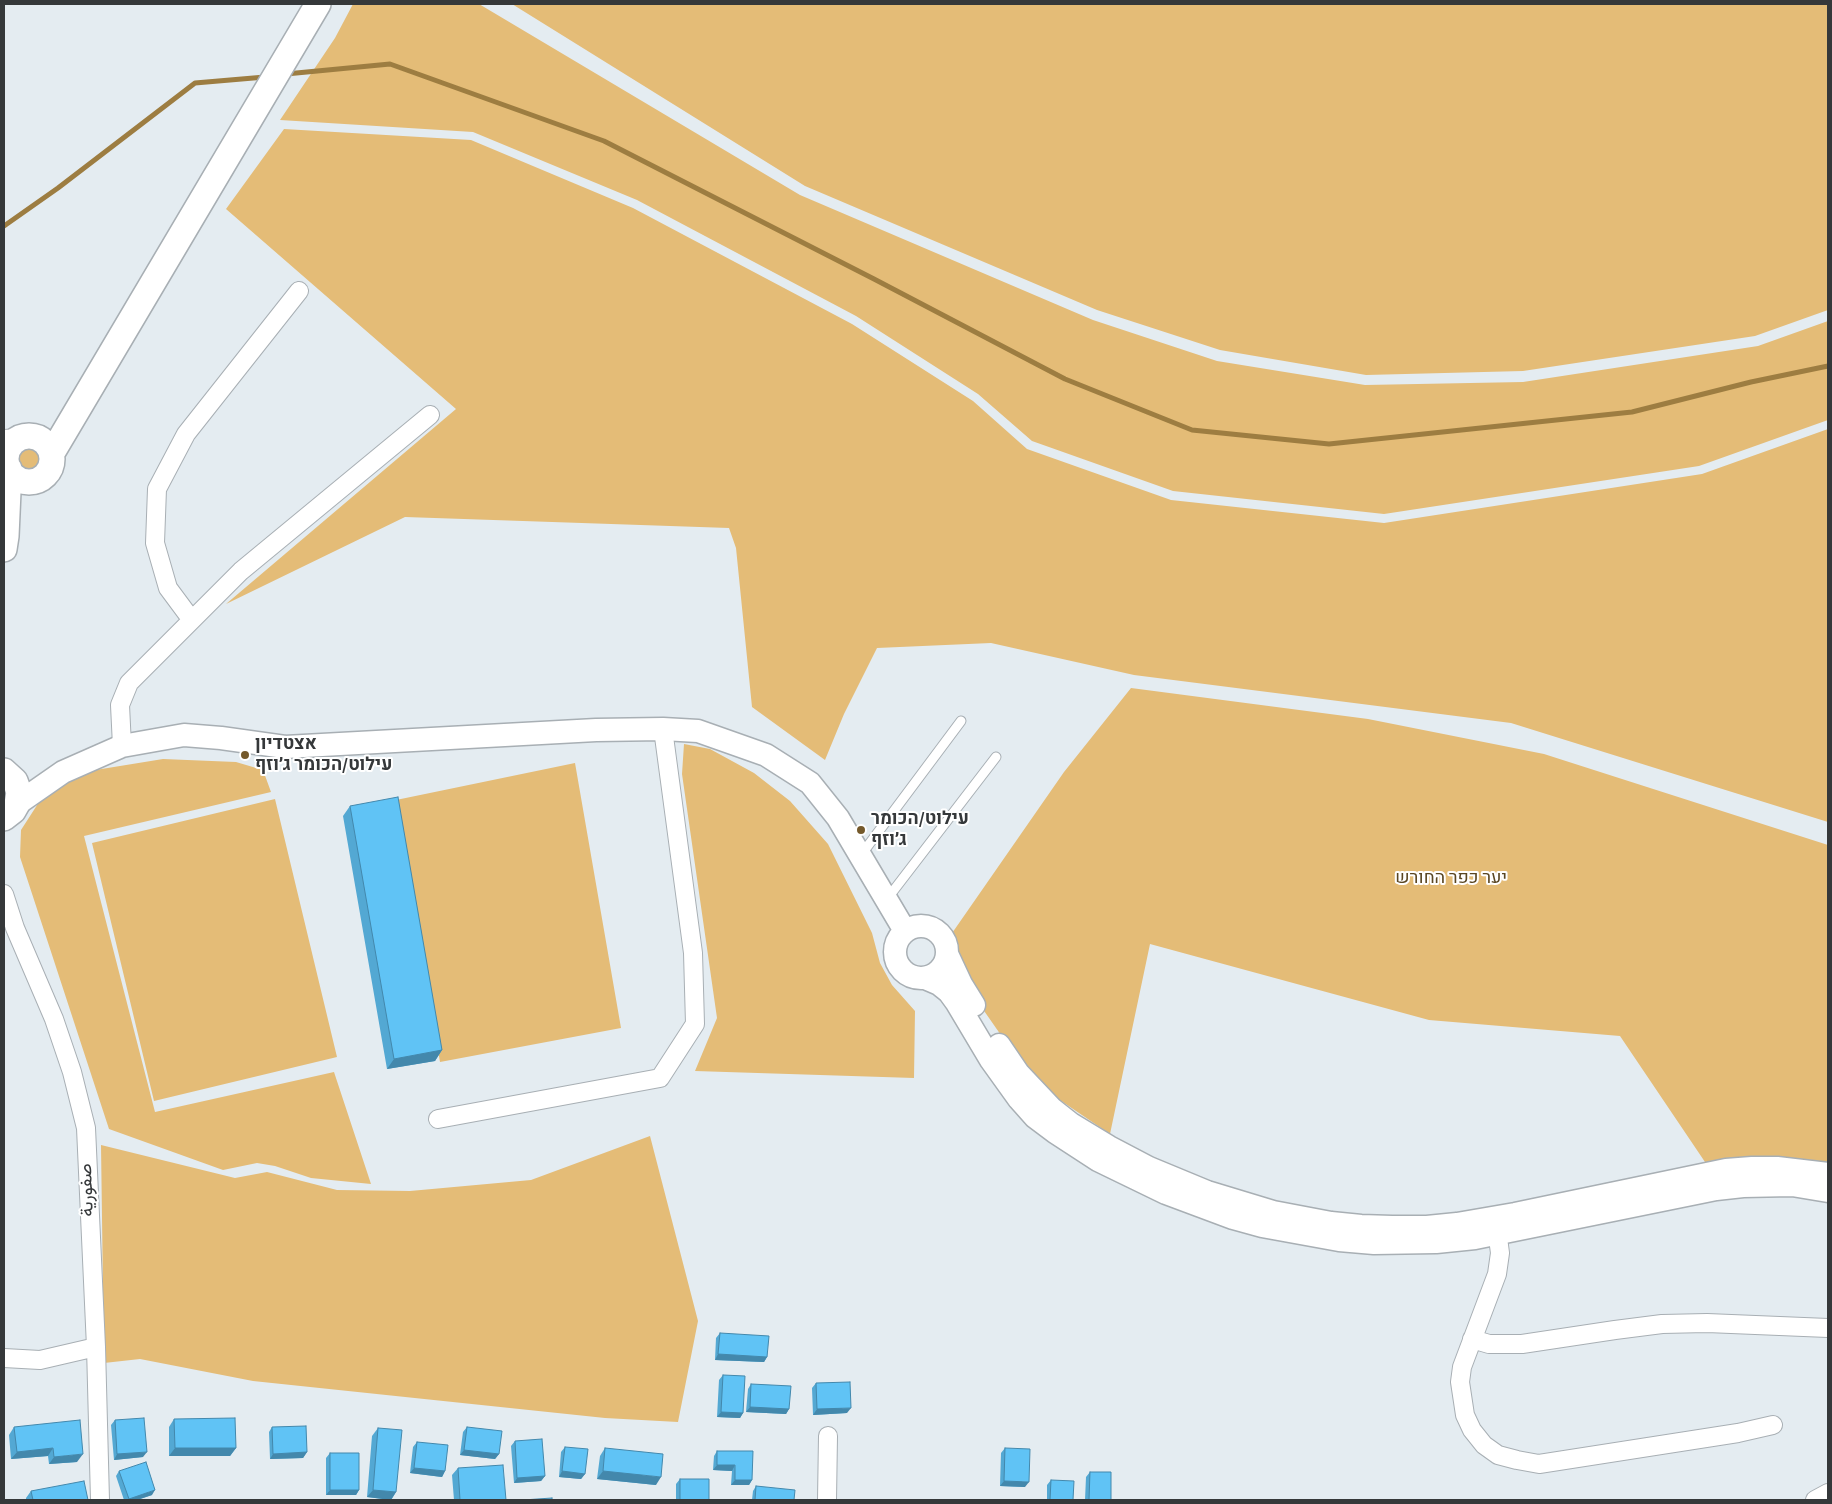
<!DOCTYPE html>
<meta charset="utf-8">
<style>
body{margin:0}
#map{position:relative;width:1832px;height:1504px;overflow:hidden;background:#e4ecf1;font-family:"Source Sans 3",sans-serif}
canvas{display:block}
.frame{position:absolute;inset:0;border:5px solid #35383a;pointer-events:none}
</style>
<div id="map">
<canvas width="1832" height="1504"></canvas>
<div class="frame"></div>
</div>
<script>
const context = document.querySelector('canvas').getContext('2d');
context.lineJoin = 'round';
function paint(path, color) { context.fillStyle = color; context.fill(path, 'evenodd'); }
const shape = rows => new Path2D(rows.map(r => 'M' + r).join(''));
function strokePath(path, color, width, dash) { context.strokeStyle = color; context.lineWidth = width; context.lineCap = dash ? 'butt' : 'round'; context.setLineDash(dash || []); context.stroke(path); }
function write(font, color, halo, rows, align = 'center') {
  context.font = font + ' "Source Sans 3",Vazirmatn,Heebo,sans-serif'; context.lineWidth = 4; context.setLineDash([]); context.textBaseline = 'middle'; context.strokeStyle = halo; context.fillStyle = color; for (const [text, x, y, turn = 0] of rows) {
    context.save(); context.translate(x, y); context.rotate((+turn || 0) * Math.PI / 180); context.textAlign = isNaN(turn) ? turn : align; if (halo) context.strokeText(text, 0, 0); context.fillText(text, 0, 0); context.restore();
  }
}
paint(shape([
 [353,4,479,4,800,195,1093,320,1217,361,1365,385,1523,382,1758,346,1828,321,1828,420,1699,466,1384,514,1173,491,1032,441,978,394,856,316,637,200,473,132,280,120,335,38],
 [512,4,1828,4,1828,310,1755,336,1523,371,1366,375,1220,350,1097,310,805,186],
 [284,129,471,140,633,208,852,324,973,401,1027,449,1171,500,1384,523,1702,474,1828,429,1828,822,1511,723,1134,675,991,643,877,648,844,714,825,760,752,707,736,548,729,528,405,517,226,604,456,409,226,209],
 '15 460a15 15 0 1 1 30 0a15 15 0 1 1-30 0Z',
 [1131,688,1368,719,1544,754,1828,845,1828,1163,1807,1160,1705,1162,1620,1036,1429,1020,1150,944,1110,1134,1045,1090,1012,1051,941,949,1064,772],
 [684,744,710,749,754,773,790,801,828,844,872,933,880,963,892,985,915,1011,914,1078,695,1071,717,1018,682,774],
 [163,759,236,762,263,770,271,792,84,836,155,1112,334,1072,371,1184,311,1178,275,1166,257,1163,223,1170,109,1129,20,857,21,830,41,799,77,773],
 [575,763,621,1028,440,1062,396,800],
 [275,799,337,1057,154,1101,92,843],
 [650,1136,698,1321,678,1422,605,1418,253,1381,140,1359,104,1363,101,1145,235,1178,267,1172,337,1190,410,1191,531,1180]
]), '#e4bc77');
strokePath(shape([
 [286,74,390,64,604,141,874,279,1065,379,1192,430,1329,444,1632,412,1751,382,1828,366],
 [4,226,58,188,195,83,265,77]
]), '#9d7d41', 5);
const service = shape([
 [861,855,961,721],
 [887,899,996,757]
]);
const minor = shape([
 [4,439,20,438],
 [191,619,168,588,155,543,157,489,186,434,299,291],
 [122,746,120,705,129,683,241,571,430,415],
 [4,894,15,928,54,1019,72,1072,86,1128,96,1347,100,1500],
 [438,1119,660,1078,695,1024,693,953,663,729],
 [1496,1223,1500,1253,1497,1274,1462,1367,1460,1382,1465,1415,1472,1430,1484,1445,1498,1455,1517,1460,1539,1464,1738,1433,1773,1425],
 [1472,1339,1489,1344,1522,1344,1615,1330,1662,1324,1707,1323,1828,1328],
 [4,1358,40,1360,96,1347],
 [827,1500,828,1436],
 [1815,1500,1828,1493]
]);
const tertiary = shape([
 [17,804,63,772,122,746,184,735,221,738,285,747,596,730,663,729,698,731,766,755,810,783,838,818,905,931],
 '895 952a26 26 0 1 1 52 0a26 26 0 1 1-52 0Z',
 [947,954,961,984,974,1005],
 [925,978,939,984,949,992,957,1003,991,1060,1019,1099,1035,1117,1055,1132,1098,1160,1166,1193,1233,1218,1262,1226,1339,1240,1374,1243,1436,1242,1475,1238,1716,1189,1743,1186,1792,1185,1828,1191],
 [999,1045,1018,1073,1052,1109,1071,1124,1109,1147,1149,1168,1207,1192,1273,1212,1331,1223,1361,1226,1392,1227,1427,1227,1457,1224,1515,1214,1726,1170,1752,1168,1777,1168,1828,1174]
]);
const secondary = shape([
 '6 459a23 23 0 1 1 46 0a23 23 0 1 1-46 0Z',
 [52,453,318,4],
 [4,549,6,536,9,469],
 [4,771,15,781,19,792,17,804,13,811,4,818]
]);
strokePath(service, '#a8afb4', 11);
strokePath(minor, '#a8afb4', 20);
strokePath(tertiary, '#a8afb4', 25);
strokePath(secondary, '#a8afb4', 28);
strokePath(service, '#fff', 9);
strokePath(minor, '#fff', 18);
strokePath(tertiary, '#fff', 22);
strokePath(secondary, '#fff', 25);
paint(shape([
 [350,806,442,1050,435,1061,387,1069,343,816],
 [720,1333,767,1357,764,1362,715,1360,716,1338],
 [723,1375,743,1413,740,1418,717,1417,719,1380],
 [816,1383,847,1413,813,1415,812,1388],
 [751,1384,789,1409,786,1414,746,1412,748,1389],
 [174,1419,236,1448,230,1456,169,1456,169,1427],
 [115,1420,143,1457,114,1460,111,1425],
 [14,1427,77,1462,49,1464,48,1456,11,1459,9,1435],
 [272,1427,307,1452,303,1458,270,1459,269,1432],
 [467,1427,499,1454,495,1459,460,1455,463,1432],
 [378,1428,396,1492,391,1500,367,1497,372,1436],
 [515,1441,545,1476,541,1481,514,1483,511,1446],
 [417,1442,445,1471,442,1477,410,1473,413,1447],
 [565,1447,585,1474,581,1479,559,1477,561,1452],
 [605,1448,656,1485,597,1479,600,1456],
 [1005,1448,1025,1487,1000,1486,1001,1453],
 [717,1451,752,1480,749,1485,731,1485,732,1471,713,1470,714,1456],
 [330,1453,359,1490,356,1495,326,1495,326,1458],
 [458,1468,506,1500,454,1500,452,1475],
 [119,1471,152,1495,137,1500,124,1500,116,1476],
 [1090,1472,1111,1500,1085,1500,1086,1477],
 [680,1479,709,1500,676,1500,676,1484],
 [1051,1480,1073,1500,1047,1500,1047,1485],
 [756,1486,794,1500,752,1500,753,1491],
 [31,1491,88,1500,26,1500,26,1498]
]), '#53a8d3');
paint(shape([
 [442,1050,435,1061,387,1069,394,1059],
 [718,1354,767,1357,764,1362,715,1360],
 [750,1407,789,1409,786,1414,746,1412],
 [851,1408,847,1413,813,1415,817,1409],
 [721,1412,743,1413,740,1418,717,1417],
 [53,1448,48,1456,11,1459,17,1452],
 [175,1448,236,1448,230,1456,169,1456],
 [464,1450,499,1454,495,1459,460,1455],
 [147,1452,143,1457,114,1460,117,1454],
 [307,1452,303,1458,270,1459,273,1454],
 [83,1454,77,1462,49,1464,54,1457],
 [717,1465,735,1465,732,1471,713,1470],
 [414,1468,445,1471,442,1477,410,1473],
 [562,1471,585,1474,581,1479,559,1477],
 [603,1471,661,1477,656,1485,597,1479],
 [545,1476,541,1481,514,1483,517,1478],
 [735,1480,752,1480,749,1485,731,1485],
 [1004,1481,1029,1482,1025,1487,1000,1486],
 [155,1490,152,1495,137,1500,128,1500,129,1499],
 [330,1490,359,1490,356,1495,326,1495],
 [373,1490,396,1492,391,1500,367,1497]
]), '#4388ac');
const building = shape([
 [398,797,442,1050,394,1059,350,806,398,797],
 [720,1333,769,1336,767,1357,718,1354,720,1333],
 [723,1375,745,1376,743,1413,721,1412,723,1375],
 [850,1382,851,1408,817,1409,816,1383,850,1382],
 [751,1384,791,1386,789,1409,750,1407,751,1384],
 [144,1418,147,1452,117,1454,115,1420,144,1418],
 [235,1418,236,1448,175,1448,174,1419,235,1418],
 [80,1420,83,1454,54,1457,53,1448,17,1452,14,1427,80,1420],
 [306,1426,307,1452,273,1454,272,1427,306,1426],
 [467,1427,502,1431,499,1454,464,1450,467,1427],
 [378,1428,402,1430,396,1492,373,1490,378,1428],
 [542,1439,545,1476,517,1478,515,1441,542,1439],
 [417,1442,448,1445,445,1471,414,1468,417,1442],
 [565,1447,588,1449,585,1474,562,1471,565,1447],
 [605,1448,663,1454,661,1477,603,1471,605,1448],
 [1005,1448,1030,1449,1029,1482,1004,1481,1005,1448],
 [717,1451,753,1451,752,1480,735,1480,735,1465,717,1465,717,1451],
 [330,1453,359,1453,359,1490,330,1490,330,1453],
 [146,1462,155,1490,129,1499,119,1471,146,1462],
 [503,1465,506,1500,460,1500,458,1468,503,1465],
 [1090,1472,1111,1472,1111,1500,1089,1500,1090,1472],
 [680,1479,709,1479,709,1500,680,1500,680,1479],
 [1051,1480,1074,1481,1073,1500,1050,1500,1051,1480],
 [84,1481,88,1500,33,1500,31,1491,84,1481],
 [756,1486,795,1490,794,1500,755,1500,756,1486],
 [552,1498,552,1500,523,1500,552,1498]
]);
paint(building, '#60c3f5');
strokePath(building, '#4388ac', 1);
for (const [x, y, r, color] of [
 [245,755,5,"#74592b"],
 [861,830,5,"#74592b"]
]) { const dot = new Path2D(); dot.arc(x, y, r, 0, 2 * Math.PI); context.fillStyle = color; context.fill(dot); strokePath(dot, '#fff', 2); }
write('bold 18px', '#35383a', '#fff', [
 ["אצטדיון",255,745],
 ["עילוט/הכומר ג׳וזף",255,766],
 ["עילוט/הכומר",871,820],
 ["ג׳וזף",871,841]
], 'left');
write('18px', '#5a4622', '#fff', [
 ["יער כפר החורש",1451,879]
]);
write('18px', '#35383a', '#fff', [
 ["صفورية",88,1190,-92]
]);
</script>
